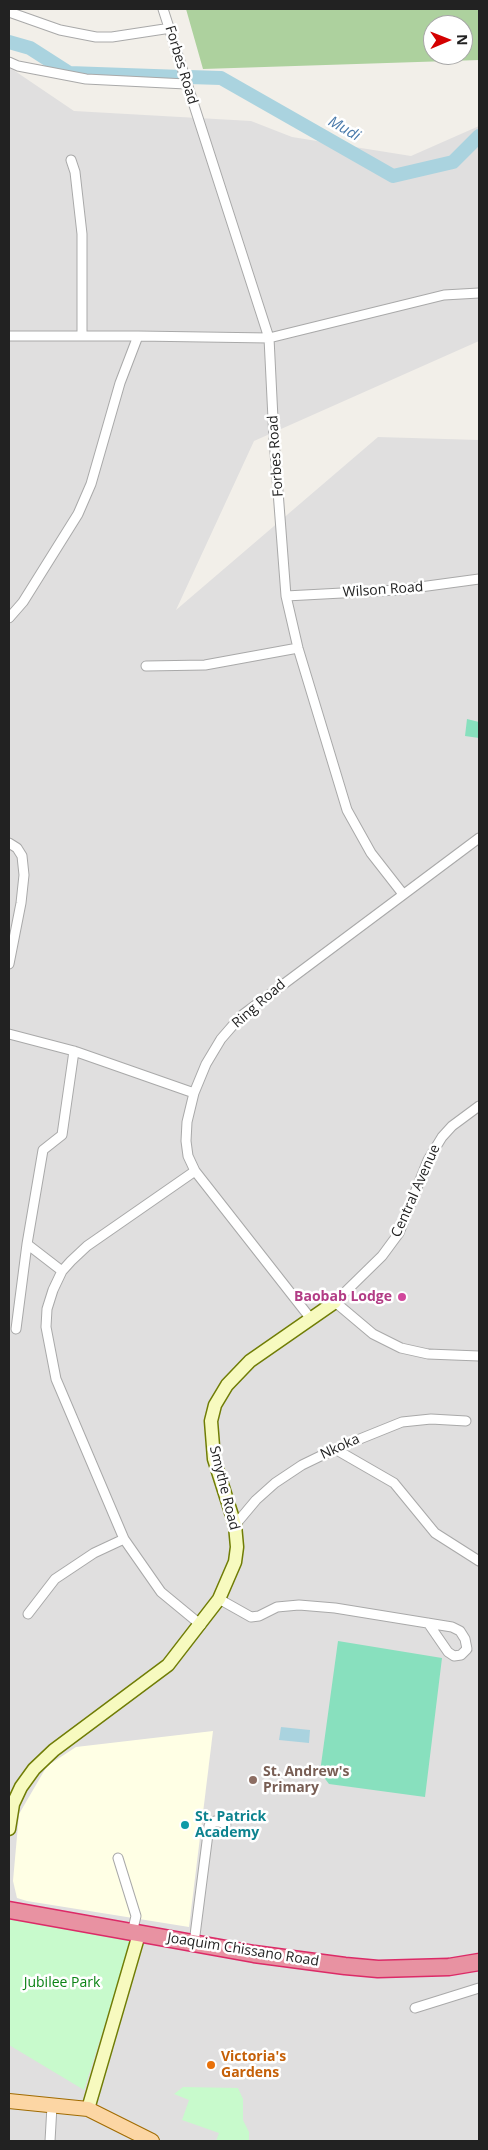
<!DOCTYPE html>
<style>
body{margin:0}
#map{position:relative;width:488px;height:2150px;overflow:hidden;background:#f2efe9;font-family:"Open Sans",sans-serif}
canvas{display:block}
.frame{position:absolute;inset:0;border:10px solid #222;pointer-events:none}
.north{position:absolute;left:423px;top:15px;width:50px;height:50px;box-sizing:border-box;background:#fff;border:1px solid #a7a7a7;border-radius:50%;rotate:89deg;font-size:14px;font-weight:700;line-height:20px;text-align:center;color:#222}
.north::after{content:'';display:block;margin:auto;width:18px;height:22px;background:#d40000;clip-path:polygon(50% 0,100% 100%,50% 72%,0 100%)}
</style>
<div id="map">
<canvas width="488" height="2150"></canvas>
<div class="frame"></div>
<div class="north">N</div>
</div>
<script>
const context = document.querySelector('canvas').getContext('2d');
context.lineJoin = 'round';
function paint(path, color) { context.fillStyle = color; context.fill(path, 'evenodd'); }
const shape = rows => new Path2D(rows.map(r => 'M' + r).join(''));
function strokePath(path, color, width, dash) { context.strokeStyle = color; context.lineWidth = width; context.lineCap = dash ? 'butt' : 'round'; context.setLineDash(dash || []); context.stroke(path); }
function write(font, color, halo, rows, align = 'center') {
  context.font = font + ' "Open Sans",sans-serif'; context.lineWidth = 5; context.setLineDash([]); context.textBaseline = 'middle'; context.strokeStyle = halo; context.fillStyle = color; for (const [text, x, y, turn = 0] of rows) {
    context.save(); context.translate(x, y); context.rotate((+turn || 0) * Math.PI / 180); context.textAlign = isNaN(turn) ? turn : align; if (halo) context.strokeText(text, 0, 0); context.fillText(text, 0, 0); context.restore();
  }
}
paint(shape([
 [9,67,74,111,251,121,292,137,411,156,479,126,479,341,254,441,176,610,378,437,479,440,479,2141,9,2141]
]), '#e0dfdf');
paint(shape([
 [213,1731,189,1927,27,1901,17,1898,13,1881,19,1814,47,1766,76,1747]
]), '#ffffe5');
paint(shape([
 [186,9,479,9,479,60,203,69],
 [433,25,463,25,463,55,433,55]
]), '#add19e');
paint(shape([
 [9,1914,132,1939,84,2090,9,2045],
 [183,2087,238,2088,243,2099,243,2120,249,2132,249,2141,216,2141,219,2133,182,2120,189,2100,174,2094]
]), '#c8facc');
paint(shape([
 [467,719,479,722,479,738,465,736],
 [338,1641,442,1658,425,1797,329,1784,320,1772]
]), '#88e0be');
paint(shape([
 [281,1727,310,1730,309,1743,279,1740]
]), '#aad3df');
strokePath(shape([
 [9,42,30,48,69,73,182,77],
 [189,77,221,78,393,176,453,162,479,136]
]), '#aad3df', 14);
const street = shape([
 [163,9,269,338,274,439,286,596,298,648,347,810,371,853,403,894],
 [9,12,60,30,96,37,112,37,171,28],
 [9,62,18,66,86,79,186,84],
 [71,160,75,172,82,234,82,336],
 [9,336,138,336],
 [286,596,398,590,479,579],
 [9,618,23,602,78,514,91,484,120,383,138,336,269,338,444,295,479,293],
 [146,666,205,665,298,648],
 [9,843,17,848,22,856,24,875,21,903,9,964],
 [9,1034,74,1051,194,1093],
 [479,1106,452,1126,442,1137,428,1160,399,1233,382,1256,335,1302,373,1334,401,1348,428,1354,479,1356],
 [195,1171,87,1246,71,1261,62,1271,53,1290,47,1309,46,1327,56,1379,124,1539,161,1592,201,1625],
 [27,1244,43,1150,62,1135,74,1051],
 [311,1319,195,1171,188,1156,186,1141,187,1122,194,1093,206,1064,221,1039,241,1016,479,838],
 [16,1329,27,1244,62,1271],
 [335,1449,394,1483,435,1533,479,1561],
 [235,1525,256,1500,275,1483,302,1465,335,1449,402,1422,431,1419,466,1421],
 [219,1599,251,1617,259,1616,277,1607,299,1605,335,1608,452,1627,460,1631,465,1639,467,1649,461,1655,454,1656,448,1652,428,1623],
 [28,1614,55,1579,94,1553,124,1539],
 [118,1858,136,1916,132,1933],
 [194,1943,209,1826,215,1821,226,1824],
 [415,2008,479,1988],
 [50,2141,52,2106]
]);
const secondary = shape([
 [9,1829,13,1804,21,1787,34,1769,54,1750,168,1665,219,1599,235,1562,237,1547,235,1525,214,1459,211,1421,215,1405,227,1385,250,1361,335,1302],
 [88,2109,139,1934]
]);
const primary = shape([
 [9,2101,88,2109,152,2141]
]);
const highway = shape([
 [9,1910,254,1954,345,1966,378,1969,449,1967,479,1962]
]);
strokePath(street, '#a9a9a9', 11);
strokePath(secondary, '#707d05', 15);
strokePath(primary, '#a06b00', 16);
strokePath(highway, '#dc2a67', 19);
strokePath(street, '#fff', 9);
strokePath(secondary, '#f7fabf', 12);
strokePath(primary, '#fcd6a4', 14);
strokePath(highway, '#e892a2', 16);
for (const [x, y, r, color] of [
 [402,1297,5,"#d1479c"],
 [253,1780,5,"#8d6e63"],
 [185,1825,5,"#0f9aa8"],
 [211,2065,5,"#e8710a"]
]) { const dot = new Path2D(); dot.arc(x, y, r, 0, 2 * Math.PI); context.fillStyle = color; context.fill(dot); strokePath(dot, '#fff', 2); }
write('14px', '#222', '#fff', [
 ["Forbes Road",181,65,73],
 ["Forbes Road",276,456,-94],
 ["Wilson Road",383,590,-4],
 ["Ring Road",259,1004,-41],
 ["Central Avenue",416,1191,-66],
 ["Nkoka",340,1447,-25],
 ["Smythe Road",224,1488,76],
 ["Joaquim Chissano Road",243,1950,9]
]);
write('bold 14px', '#b23c85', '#fff', [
 ["Baobab Lodge",392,1297]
], 'right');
write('bold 14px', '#785e54', '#fff', [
 ["St. Andrew's",263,1772],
 ["Primary",263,1788]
], 'left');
write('bold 14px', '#0d838f', '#fff', [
 ["St. Patrick",195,1817],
 ["Academy",195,1833]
], 'left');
write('14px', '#0c8416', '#fff', [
 ["Jubilee Park",62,1983]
]);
write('bold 14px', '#c56008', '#fff', [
 ["Victoria's",221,2057],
 ["Gardens",221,2073]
], 'left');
write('italic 15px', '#4a7aab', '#fff', [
 ["Mudi",344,129,30]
]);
</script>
